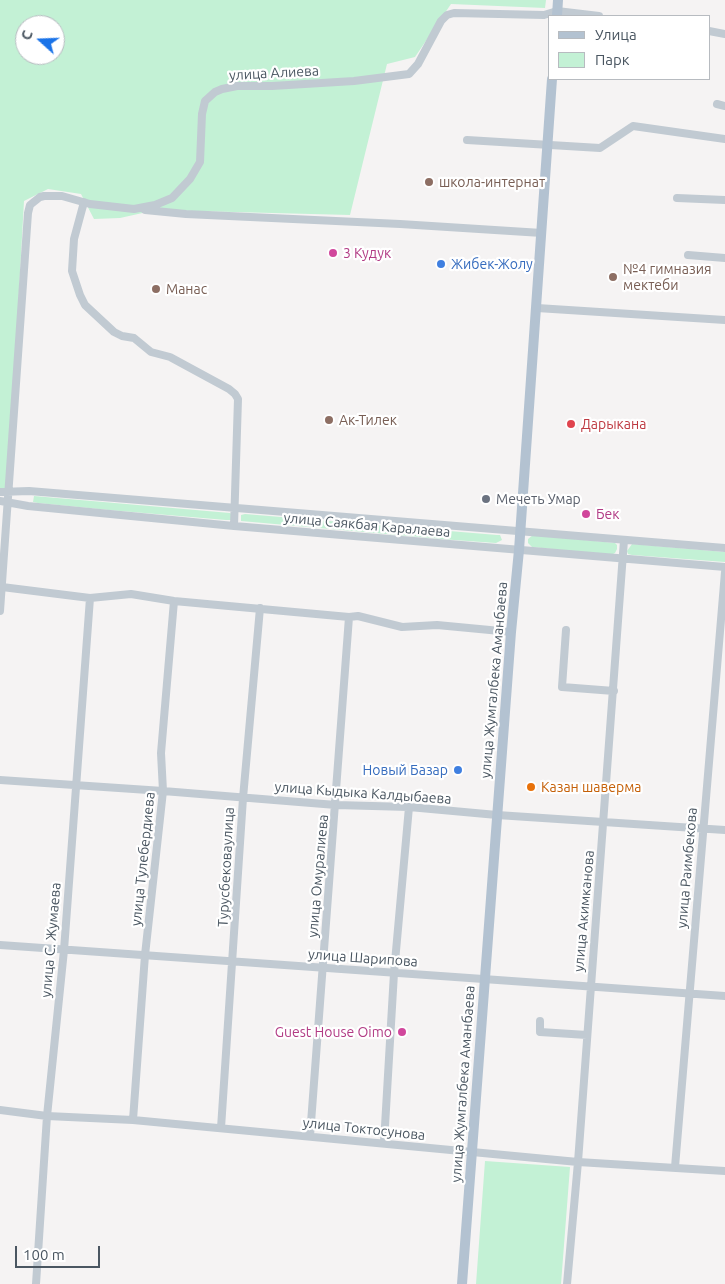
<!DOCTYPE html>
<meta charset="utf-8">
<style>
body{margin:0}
#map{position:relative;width:725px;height:1284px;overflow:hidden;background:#f5f3f3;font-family:Ubuntu,sans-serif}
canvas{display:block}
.legend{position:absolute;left:548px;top:15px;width:162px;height:65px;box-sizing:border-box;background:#fff;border:1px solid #b7bbc0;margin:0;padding:6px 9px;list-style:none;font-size:15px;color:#4a5661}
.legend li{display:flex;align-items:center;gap:10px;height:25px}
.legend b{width:25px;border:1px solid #b7bbc0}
.north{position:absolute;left:15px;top:15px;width:50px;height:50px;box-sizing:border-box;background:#fff;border:1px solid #b7bbc0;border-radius:50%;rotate:290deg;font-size:14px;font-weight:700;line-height:20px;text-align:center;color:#4a5661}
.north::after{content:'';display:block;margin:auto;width:18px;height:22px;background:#1a73e8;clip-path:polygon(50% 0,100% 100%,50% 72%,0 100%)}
.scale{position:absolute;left:15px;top:1246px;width:85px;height:22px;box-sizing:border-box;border:2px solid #4a5661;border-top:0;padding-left:6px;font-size:15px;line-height:18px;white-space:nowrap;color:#4a5661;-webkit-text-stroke:4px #fff;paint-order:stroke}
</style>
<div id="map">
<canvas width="725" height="1284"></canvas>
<ul class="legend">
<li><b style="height:6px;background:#b3c2d1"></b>Улица</li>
<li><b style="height:14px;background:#c3f1d5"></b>Парк</li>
</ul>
<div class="north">С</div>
<div class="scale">100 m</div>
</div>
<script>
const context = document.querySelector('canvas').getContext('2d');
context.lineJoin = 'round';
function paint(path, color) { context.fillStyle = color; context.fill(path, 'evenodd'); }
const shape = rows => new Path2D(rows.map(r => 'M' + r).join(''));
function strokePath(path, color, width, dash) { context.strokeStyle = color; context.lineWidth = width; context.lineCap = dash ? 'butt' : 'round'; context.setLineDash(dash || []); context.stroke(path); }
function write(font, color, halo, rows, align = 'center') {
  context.font = font + ' Ubuntu,sans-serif'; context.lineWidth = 4.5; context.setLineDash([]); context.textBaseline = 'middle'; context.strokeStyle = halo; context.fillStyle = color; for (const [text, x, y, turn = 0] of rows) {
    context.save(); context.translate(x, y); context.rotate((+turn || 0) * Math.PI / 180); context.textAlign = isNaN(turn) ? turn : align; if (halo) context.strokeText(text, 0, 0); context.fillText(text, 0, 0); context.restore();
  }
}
paint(shape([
 [0,0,546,0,545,8,451,4,415,57,387,64,350,215,156,210,120,218,94,219,81,194,48,189,24,201,8,489,0,489],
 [25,25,55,25,55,55,25,55],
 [34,496,230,513,232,515,231,520,226,520,109,510,38,503,33,502],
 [245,514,497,535,500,535,502,540,496,543,454,540,241,521,241,515],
 [533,535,615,543,617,545,617,549,615,553,611,555,532,547,528,543,528,539],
 [632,544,725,552,725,562,632,555,628,554,627,551],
 [485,1161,570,1167,561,1284,476,1284]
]), '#c3f1d5');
strokePath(shape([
 [709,31,725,34],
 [717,104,725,106],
 [467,140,600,148,633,126,725,139],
 [677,198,725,200],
 [84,202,74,239,72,271,80,295,85,305,114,332,122,336,134,338,151,352,170,357,229,389,235,394,238,399,234,526],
 [145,210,186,214,400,224,542,233],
 [688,255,725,258],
 [537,308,725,320],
 [0,492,29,491,725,548],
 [0,501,28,506,234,526,725,567],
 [2,587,90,598,131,594,174,601,349,617,358,616,402,627,437,625,511,632],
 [0,611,28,213,30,205,40,197,44,196,62,196,90,204,134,209,155,205,172,198,190,179,200,162,202,114,205,101,215,92,222,89,237,86,272,86,354,81,409,74,418,64,441,21,447,15,454,13,544,15,557,11,599,16],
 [566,630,562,687,614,691],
 [0,780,163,791,336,805,409,807,497,815,725,830],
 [0,945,725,996],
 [540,1021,540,1032,587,1035],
 [0,1110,47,1116,133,1120,578,1162,725,1171],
 [133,1120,145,955,163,791,161,753,174,601],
 [221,1128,243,798,260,608],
 [310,1136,349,617],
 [384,1143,394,973,409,807],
 [675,1167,725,572],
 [36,1284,47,1116,64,950,90,598],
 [567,1284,578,1162,624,540]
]), '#c1cad2', 8);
strokePath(shape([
 [557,16,558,0],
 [462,1284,511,632,519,550,552,79]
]), '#b3c2d1', 10);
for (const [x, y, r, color] of [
 [429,182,5,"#8d6e63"],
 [333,253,5,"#d1479c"],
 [441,264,5,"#3f7fe0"],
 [613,277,5,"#8d6e63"],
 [156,289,5,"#8d6e63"],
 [329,420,5,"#8d6e63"],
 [571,424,5,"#e0444e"],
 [486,499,5,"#6b7280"],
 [586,514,5,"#d1479c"],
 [458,770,5,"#3f7fe0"],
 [531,787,5,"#e8710a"],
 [402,1032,5,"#d1479c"]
]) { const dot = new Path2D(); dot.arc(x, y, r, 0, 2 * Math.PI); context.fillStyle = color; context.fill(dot); strokePath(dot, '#fff', 2); }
write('14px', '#4a5661', '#fff', [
 ["улица Алиева",274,73,-3],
 ["улица Саякбая Каралаева",367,525,5],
 ["улица Жумгалбека Аманбаева",494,680,-85],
 ["улица Кыдыка Калдыбаева",363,793,4],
 ["улица Тулебердиева",143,859,-84],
 ["Турусбековаулица",226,867,-87],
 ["улица Раимбекова",687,868,-85],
 ["улица Омуралиева",318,876,-85],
 ["улица Акимканова",584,911,-85],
 ["улица С. Жумаева",51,940,-85],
 ["улица Шарипова",363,958,4],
 ["улица Жумгалбека Аманбаева",463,1084,-86],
 ["улица Токтосунова",364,1129,6]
]);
write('14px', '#785e54', '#fff', [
 ["школа-интернат",439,182],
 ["№4 гимназия",623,269],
 ["мектеби",623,285],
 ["Манас",166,289],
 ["Ак-Тилек",339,420]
], 'left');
write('14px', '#b23c85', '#fff', [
 ["3 Кудук",343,253],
 ["Бек",596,514],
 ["Guest House Oimo",392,1032,"right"]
], 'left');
write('14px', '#366cbe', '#fff', [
 ["Жибек-Жолу",451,264],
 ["Новый Базар",448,770,"right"]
], 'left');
write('14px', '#be3a42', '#fff', [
 ["Дарыкана",581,424]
], 'left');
write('14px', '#5b616d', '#fff', [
 ["Мечеть Умар",496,499]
], 'left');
write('14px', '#c56008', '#fff', [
 ["Казан шаверма",541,787]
], 'left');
</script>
